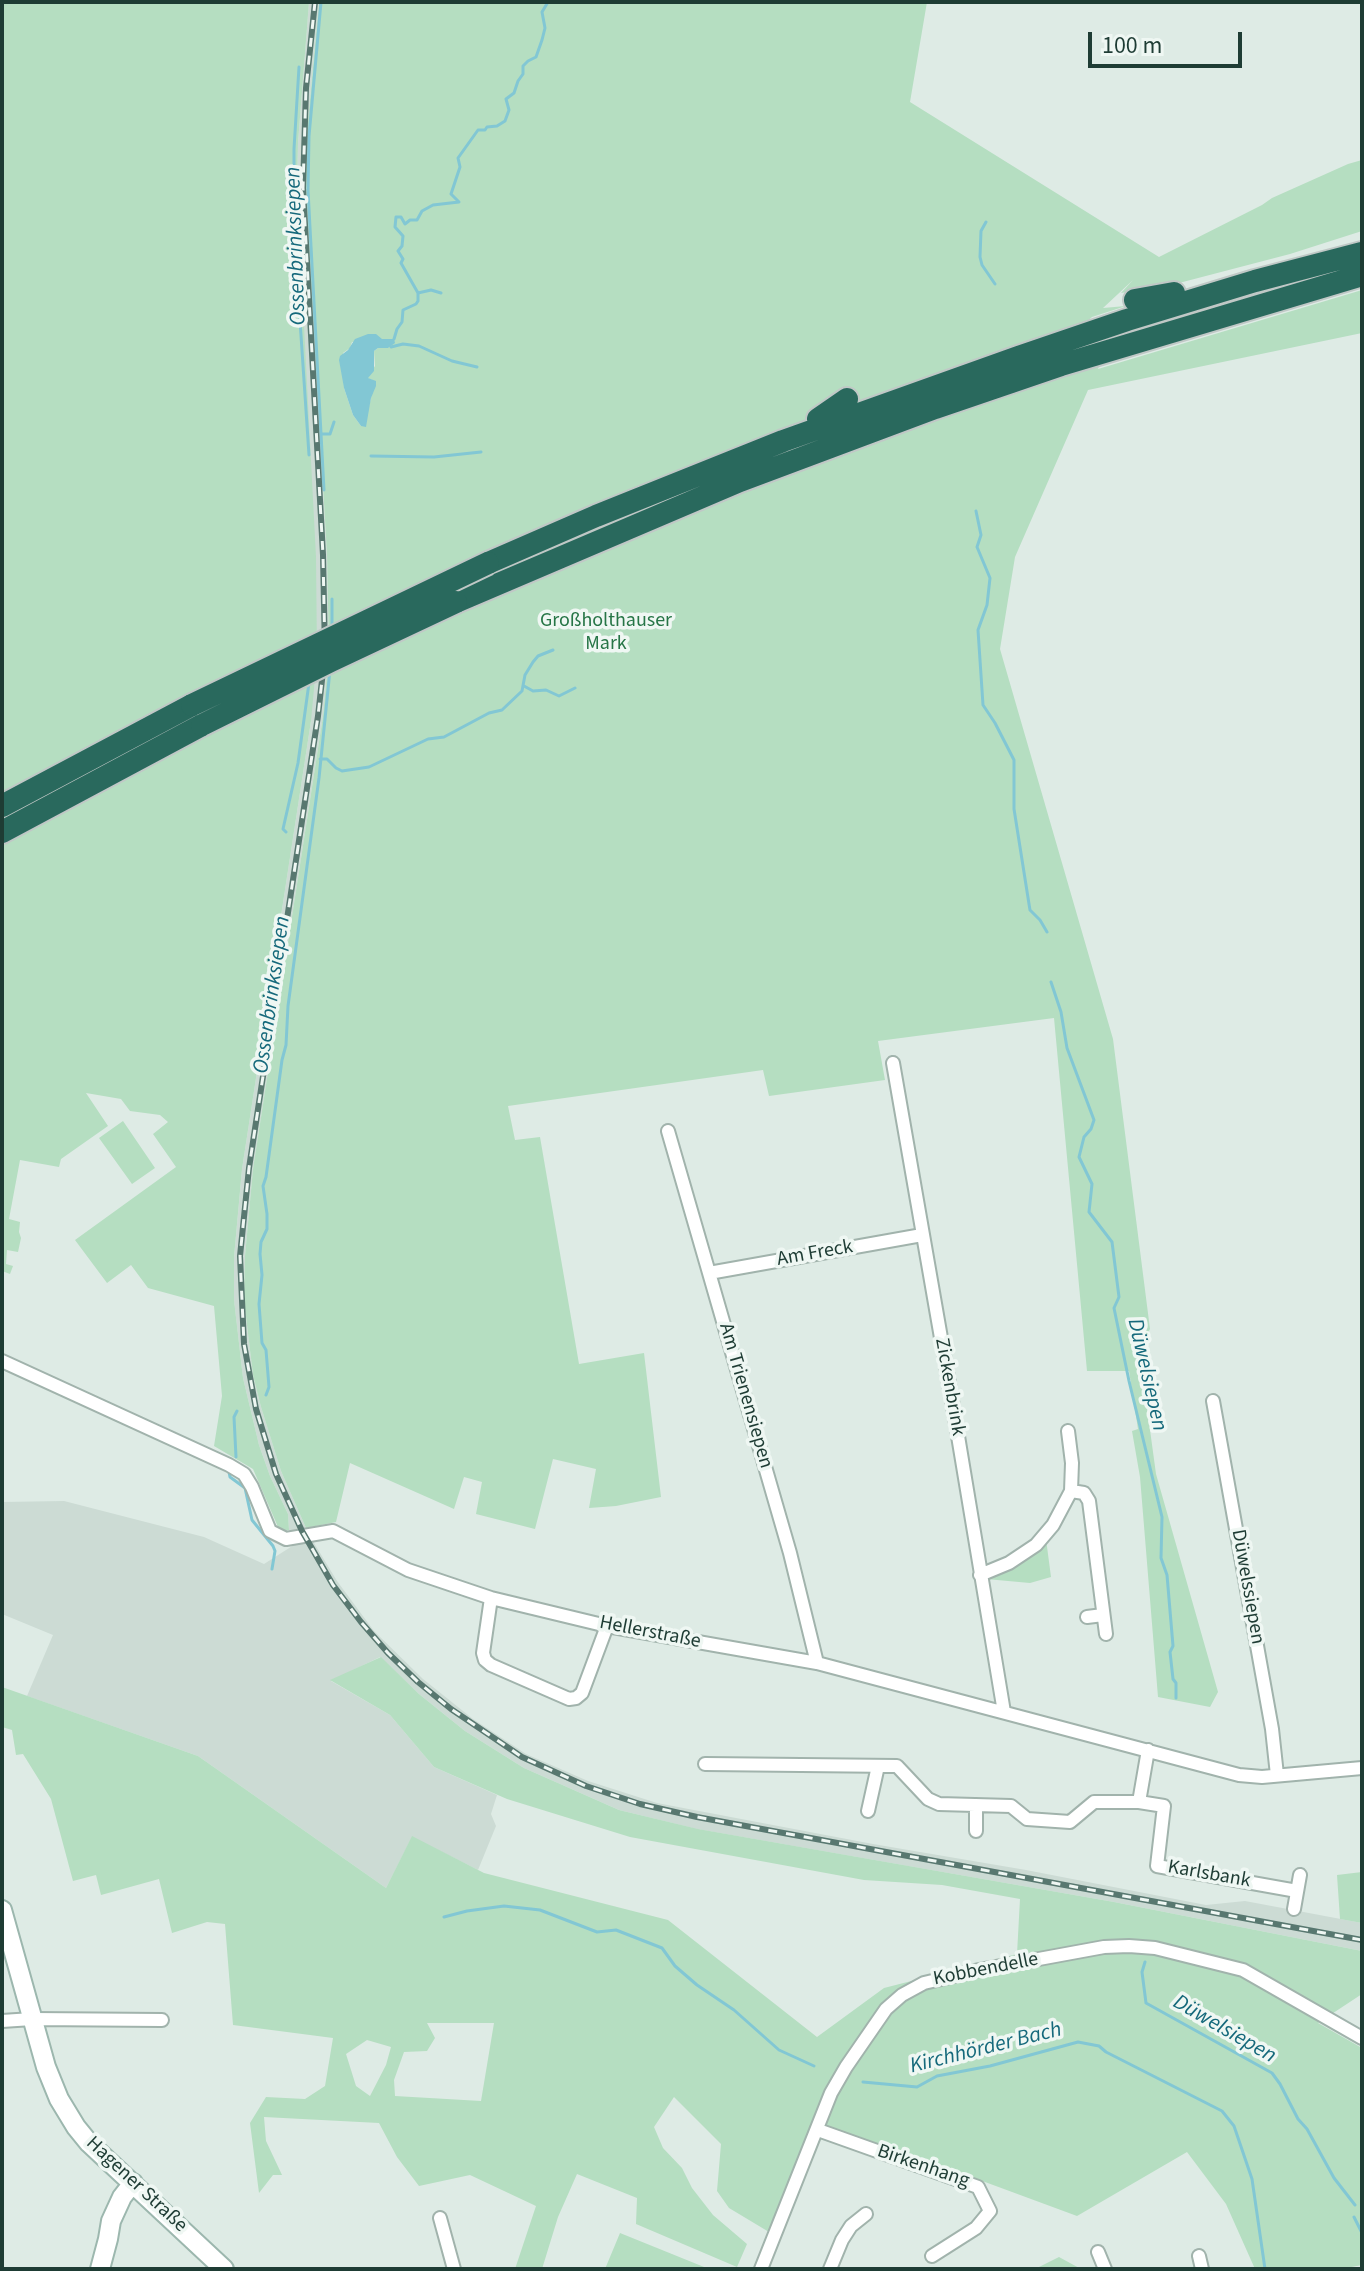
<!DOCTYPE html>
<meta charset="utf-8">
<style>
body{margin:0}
#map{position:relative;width:1364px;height:2271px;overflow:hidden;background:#deebe5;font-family:"Source Sans 3",sans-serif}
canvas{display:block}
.frame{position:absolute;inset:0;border:4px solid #1e3c34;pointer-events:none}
.scale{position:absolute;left:1088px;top:32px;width:154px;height:36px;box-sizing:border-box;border:4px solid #1e3c34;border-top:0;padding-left:10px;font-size:24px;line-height:28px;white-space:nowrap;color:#1e3c34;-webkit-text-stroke:6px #eff7f3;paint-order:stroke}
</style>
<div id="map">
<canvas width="1364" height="2271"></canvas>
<div class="frame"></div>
<div class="scale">100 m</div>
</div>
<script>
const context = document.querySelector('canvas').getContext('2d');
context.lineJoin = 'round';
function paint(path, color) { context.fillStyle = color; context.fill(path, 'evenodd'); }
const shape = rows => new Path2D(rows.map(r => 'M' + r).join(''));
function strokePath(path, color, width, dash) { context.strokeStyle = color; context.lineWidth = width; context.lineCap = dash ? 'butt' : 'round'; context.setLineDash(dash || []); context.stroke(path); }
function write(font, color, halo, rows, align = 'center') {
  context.font = font + ' "Source Sans 3",sans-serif'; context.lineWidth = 7; context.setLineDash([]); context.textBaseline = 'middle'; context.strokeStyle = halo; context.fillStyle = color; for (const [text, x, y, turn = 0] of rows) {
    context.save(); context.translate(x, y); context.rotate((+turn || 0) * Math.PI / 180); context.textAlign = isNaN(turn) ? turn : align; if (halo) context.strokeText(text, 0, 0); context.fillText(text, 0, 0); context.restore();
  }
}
paint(shape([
 [309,2,319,2,306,143,306,188,327,555,329,651,323,716,253,1169,245,1256,244,1300,253,1375,261,1407,281,1471,306,1528,292,1534,289,1530,288,1514,270,1476,259,1445,243,1378,234,1300,234,1257,242,1169,311,721,303,324,297,191,298,143],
 [64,1501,204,1537,264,1564,297,1543,311,1538,337,1581,374,1631,423,1679,473,1719,526,1754,588,1781,657,1803,873,1844,1026,1870,1206,1905,1245,1901,1362,1923,1362,1951,1114,1902,697,1829,619,1810,524,1768,465,1731,419,1694,380,1657,331,1681,390,1715,434,1767,497,1795,491,1814,496,1826,478,1870,412,1837,386,1888,198,1756,27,1696,53,1635,2,1614,2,1502]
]), '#ccdbd4');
paint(shape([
 [2,2,309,2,298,143,297,191,316,557,317,656,311,721,242,1169,234,1257,234,1300,243,1378,259,1445,270,1476,288,1514,289,1530,282,1531,278,1527,253,1469,214,1446,222,1396,214,1306,148,1288,131,1265,107,1283,75,1240,176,1167,153,1134,168,1122,160,1115,130,1111,121,1099,86,1093,108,1126,61,1159,59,1167,20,1160,9,1219,20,1222,19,1232,21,1238,18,1252,7,1250,6,1264,13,1266,10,1274,2,1271],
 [319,2,927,2,910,102,1159,257,1262,205,1272,198,1348,164,1362,160,1362,231,1290,254,1179,283,1121,293,1133,280,1103,308,1126,306,1092,317,1083,325,1102,358,1098,369,1362,290,1362,333,1088,390,1015,557,1000,649,1113,1039,1150,1329,1139,1349,1156,1474,1218,1692,1210,1707,1158,1697,1140,1477,1132,1431,1138,1429,1129,1371,1087,1371,1054,1018,878,1041,885,1080,769,1096,763,1070,508,1106,515,1140,540,1137,579,1364,644,1353,661,1497,616,1506,589,1508,596,1469,553,1459,535,1529,476,1514,482,1482,464,1477,454,1509,350,1463,336,1522,306,1528,281,1471,261,1407,253,1375,244,1300,245,1256,253,1169,323,716,329,651,327,555,306,188,306,143],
 [387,339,393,340,388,348,378,348,374,351,375,366,367,378,372,380,371,398,365,423,361,426,353,415,344,388,343,353,350,348,352,342],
 [123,1121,155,1168,132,1184,99,1138],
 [1046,1539,1051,1577,1030,1583,986,1579],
 [381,1657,419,1694,465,1731,524,1768,619,1810,698,1829,1114,1902,1362,1951,1362,1994,1318,2023,1362,2048,1362,2265,1341,2269,1255,2269,1226,2204,1187,2152,1077,2216,985,2182,813,2127,769,2232,729,2208,717,2191,721,2144,674,2097,654,2127,663,2148,682,2168,692,2188,713,2215,747,2244,737,2267,636,2224,637,2198,577,2174,558,2217,542,2269,515,2269,536,2206,470,2175,419,2186,397,2157,379,2123,264,2117,266,2141,282,2175,273,2175,259,2193,250,2123,266,2097,305,2099,325,2086,333,2038,233,2025,225,1924,207,1922,172,1933,159,1879,101,1895,96,1875,73,1881,51,1799,23,1754,16,1755,12,1730,2,1727,2,1687,198,1756,386,1888,412,1836,484,1873,668,1920,817,2037,884,1988,1017,1954,1020,1899,942,1885,864,1880,630,1837,507,1799,434,1767,390,1715,330,1680],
 [427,2023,494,2023,481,2101,395,2096,394,2080,404,2052,427,2051,435,2038],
 [367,2040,391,2047,386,2065,370,2096,356,2086,346,2054],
 [1362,1872,1362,1923,1340,1919,1337,1875],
 [620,2233,709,2269,605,2269],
 [1059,2257,1081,2269,1035,2269]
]), '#b5dec1');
paint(shape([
 [368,334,376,334,382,339,394,339,395,343,388,348,378,348,374,351,374,371,368,378,376,381,376,386,371,398,366,427,361,426,353,415,344,388,339,360,340,356,348,350,355,339]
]), '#82c7d4');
strokePath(shape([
 [321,2,309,136,308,190,324,490],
 [299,67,294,149,294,231,309,455],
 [986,222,981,231,980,257,982,265,995,284],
 [418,293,431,290,441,293],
 [394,339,397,329,402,322,403,310,416,304,418,301,418,293,401,263,403,259,398,251,402,246,403,236,395,227,396,217,401,217,405,224,410,220,417,220,422,211,433,205,459,202,451,194,460,167,458,158,478,130,485,130,487,127,497,126,505,121,509,110,506,99,514,93,518,81,523,74,523,66,528,61,536,57,542,40,545,28,542,12,548,2],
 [391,347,403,344,419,346,452,361,477,367],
 [321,434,330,434,334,422],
 [371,456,434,457,481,452],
 [976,511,981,535,977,547,990,578,987,605,978,630,983,705,995,723,1014,760,1014,809,1029,904,1030,910,1040,920,1047,932],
 [332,599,332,627],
 [524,686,533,691,546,690,559,696,575,688],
 [320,759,327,759,336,768,342,771,369,767,428,739,444,737,489,713,502,710,522,691,525,675,533,662,538,656,553,650],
 [286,832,283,829,298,763,309,683],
 [1051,982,1061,1012,1067,1048,1094,1120,1091,1129,1084,1137,1079,1157,1092,1184,1089,1212,1112,1242,1119,1297,1114,1308,1129,1381,1162,1517,1161,1558,1167,1575,1173,1646,1170,1652,1173,1679,1176,1683,1176,1698],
 [266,1395,269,1387,266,1350,262,1343,259,1304,262,1275,260,1254,261,1242,267,1229,267,1214,263,1186,266,1177,282,1060,286,1045,288,1006,319,778,330,670],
 [236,1457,234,1417,237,1411],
 [229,1472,230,1477,245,1488,252,1520,273,1546,275,1551,272,1569],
 [444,1917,467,1911,504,1906,540,1910,597,1932,616,1930,662,1948,675,1966,697,1985,734,2010,779,2050,814,2066],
 [1145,1962,1142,1972,1146,2003,1272,2073,1280,2084,1298,2119,1307,2129,1334,2178,1355,2205],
 [863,2082,917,2087,937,2076,990,2066,1078,2042,1099,2046,1106,2052,1222,2111,1234,2126,1252,2179,1265,2269],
 [1354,2217,1362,2233],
 [1359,2269,1362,2269]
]), '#82c7d4', 3);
const minor = shape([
 [893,1063,955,1418,1004,1712],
 [668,1131,790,1553,817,1663],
 [709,1273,922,1235],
 [2,1361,229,1465,244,1474,252,1487,270,1531,286,1539,333,1531,408,1570,491,1598,607,1626,817,1663,1239,1775,1262,1777,1362,1768],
 [1213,1401,1272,1729,1277,1775],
 [1071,1491,1084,1493,1089,1501,1106,1634],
 [980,1575,1009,1563,1036,1545,1053,1525,1071,1491,1072,1463,1068,1431],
 [491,1598,483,1653,485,1660,491,1665,569,1699,576,1698,582,1693,607,1626],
 [1087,1617,1103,1615],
 [705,1764,897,1766,928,1799,939,1804,1011,1806,1027,1819,1070,1822,1094,1802,1139,1802,1164,1806,1157,1866,1297,1891],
 [1139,1802,1148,1750],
 [868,1811,878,1766],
 [976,1831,976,1805],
 [1294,1909,1300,1875],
 [2,2021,32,2019,162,2020],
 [818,2130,978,2187,990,2211,976,2228,932,2256],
 [440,2218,454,2269],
 [1098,2252,1105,2269],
 [1199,2256,1202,2269],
 [761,2269,831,2093,846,2067,886,2009,902,1995,924,1983,979,1970,1104,1947,1129,1946,1155,1948,1243,1970,1362,2038],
 [830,2269,842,2240,851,2226,866,2214]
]);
const secondary = shape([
 [2,1910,46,2067,59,2099,76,2127,89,2143,224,2269],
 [100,2269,108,2239,111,2221,122,2197,133,2183]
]);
const motorway = shape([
 [1135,300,1174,293],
 [818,419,847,399],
 [488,563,596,516,783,441,1018,357,1127,320,1255,281,1362,253],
 [456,602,740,481,935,408,1061,365,1362,275],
 [2,806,192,705],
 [2,832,202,725]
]);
strokePath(minor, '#a1b3ac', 16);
strokePath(secondary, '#9cb7ae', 22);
strokePath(motorway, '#c0c8c6', 26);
strokePath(minor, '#fff', 12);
strokePath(secondary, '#fff', 18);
strokePath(motorway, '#29695d', 22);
const rail = shape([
 [315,2,306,88,303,188,323,555,325,653,318,716,249,1168,240,1256,244,1344,256,1409,276,1474,302,1531,333,1585,361,1622,388,1653,418,1682,451,1709,522,1757,586,1786,640,1804,697,1817,1362,1940]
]);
strokePath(rail, '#587870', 6);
strokePath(rail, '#eff7f3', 3, [9]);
const motorwayBridge = shape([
 [192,705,488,563],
 [202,725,331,661,456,602]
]);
strokePath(motorwayBridge, '#c0c8c6', 26, []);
strokePath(motorwayBridge, '#29695d', 22);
write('20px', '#267546', '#eff7f3', [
 ["Großholthauser",606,622],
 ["Mark",606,645]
]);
write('20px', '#1e3c34', '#eff7f3', [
 ["Am Freck",815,1254,-10],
 ["Zickenbrink",949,1387,80],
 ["Am Trienensiepen",745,1396,74],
 ["Düwelssiepen",1247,1587,80],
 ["Hellerstraße",650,1633,11],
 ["Karlsbank",1209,1875,10],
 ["Kobbendelle",986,1970,-11],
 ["Birkenhang",923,2167,19],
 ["Hagener Straße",136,2185,43]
]);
write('italic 22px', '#15697b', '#eff7f3', [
 ["Ossenbrinksiepen",297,246,-92],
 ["Ossenbrinksiepen",273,995,-82],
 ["Düwelsiepen",1146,1375,77],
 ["Düwelsiepen",1224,2030,30],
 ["Kirchhörder Bach",986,2049,-14]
]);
</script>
